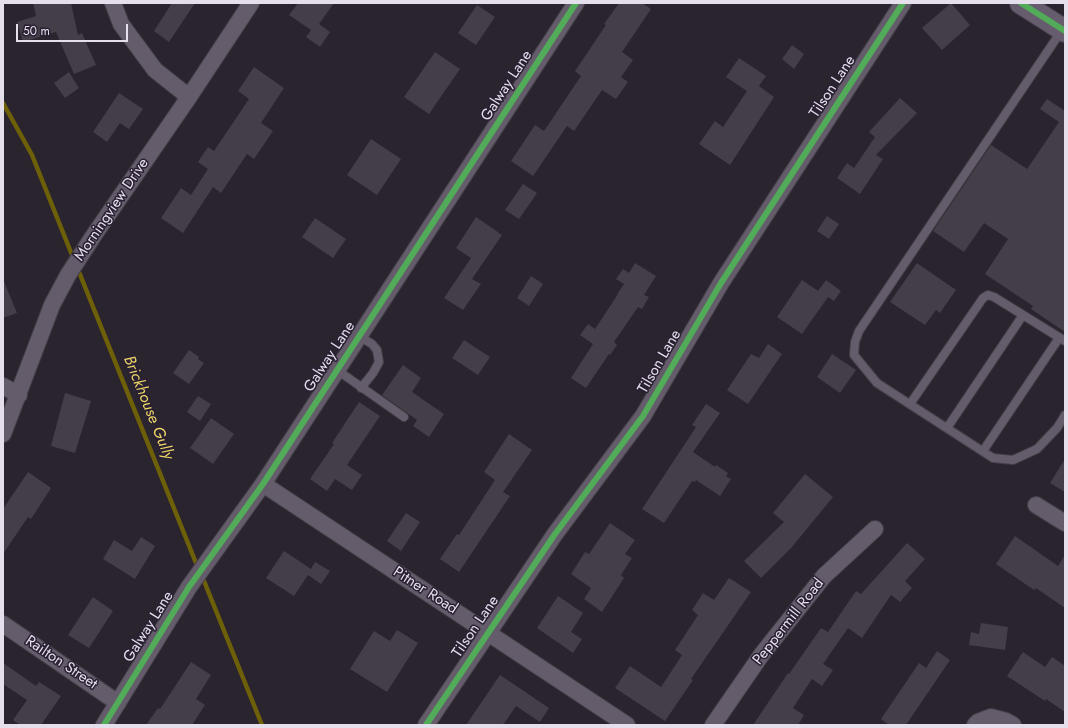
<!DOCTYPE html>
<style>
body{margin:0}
#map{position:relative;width:1068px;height:728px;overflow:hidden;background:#2a242f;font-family:Jost,sans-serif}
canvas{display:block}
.frame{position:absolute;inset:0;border:4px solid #e5dfec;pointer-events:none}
.scale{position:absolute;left:16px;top:24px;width:112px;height:18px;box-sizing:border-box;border:2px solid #e5dfec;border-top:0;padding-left:5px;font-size:12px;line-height:14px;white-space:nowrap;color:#e5dfec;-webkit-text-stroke:3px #2a2033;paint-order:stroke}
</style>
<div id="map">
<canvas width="1068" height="728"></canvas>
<div class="frame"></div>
<div class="scale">50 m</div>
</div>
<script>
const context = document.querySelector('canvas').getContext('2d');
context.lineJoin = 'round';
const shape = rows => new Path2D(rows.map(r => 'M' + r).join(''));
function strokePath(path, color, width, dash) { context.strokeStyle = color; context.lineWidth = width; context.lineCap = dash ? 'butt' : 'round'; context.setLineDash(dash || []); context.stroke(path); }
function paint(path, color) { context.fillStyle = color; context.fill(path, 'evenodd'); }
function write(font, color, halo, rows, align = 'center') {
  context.font = font + ' Jost,sans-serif'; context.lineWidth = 3; context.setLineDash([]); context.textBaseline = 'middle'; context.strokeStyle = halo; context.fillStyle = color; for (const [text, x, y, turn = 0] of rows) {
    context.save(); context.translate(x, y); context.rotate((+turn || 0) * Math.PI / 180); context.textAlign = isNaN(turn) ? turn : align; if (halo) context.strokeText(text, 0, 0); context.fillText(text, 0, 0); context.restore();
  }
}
strokePath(shape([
 [3,103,32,155,74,260],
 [77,267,198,568],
 [202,576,262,725]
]), '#6e6009', 4.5);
paint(shape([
 [33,3,71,3,78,35,82,33,96,65,74,74,56,32,23,42,17,22,36,16],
 [172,3,195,3,169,42,154,31],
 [298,3,334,3,319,24,330,32,320,47,306,37,311,30,289,15],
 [619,3,642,3,651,9,622,52,633,60,621,77,628,82,616,99,602,90,574,131,567,126,533,176,511,161,535,125,544,131,581,76,575,71,606,25,604,24],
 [951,3,970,25,942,50,922,28],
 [477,5,495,17,476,45,458,33],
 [792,45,804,54,794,69,782,59],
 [435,52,460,69,429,114,404,97],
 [739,58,766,76,759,86,774,97,730,165,699,144,715,121,723,127,747,91,726,77],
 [254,67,284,88,261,123,273,131,254,159,247,154,221,193,213,187,183,233,161,218,181,188,191,195,208,169,198,162,208,147,214,151,249,99,238,91],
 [69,72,79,88,65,98,54,83],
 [119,93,143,109,129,129,120,123,107,142,93,132],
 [900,98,917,113,876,155,883,159,860,194,837,178,847,163,854,168,875,137,869,132],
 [1047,99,1065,111,1065,332,1031,309,1033,306,985,274,1008,239,984,223,964,252,933,231,991,145,1027,169,1059,122,1040,109],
 [371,139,401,159,377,195,347,175],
 [523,184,537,193,519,219,505,210],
 [827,216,839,224,829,239,817,231],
 [476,217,502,235,472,279,481,284,463,310,444,298,471,258,456,248],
 [315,218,346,239,333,258,302,237],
 [635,263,656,276,644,295,649,297,642,309,638,307,614,342,617,345,610,355,609,354,586,388,571,378,593,344,580,335,588,324,595,329,618,294,617,294,624,284,616,279,623,269,629,273],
 [917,263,956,290,940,313,936,310,925,325,890,302],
 [531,276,543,284,529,306,517,298],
 [3,279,17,313,3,318],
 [802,280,818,291,826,280,841,291,834,301,828,297,802,334,777,317],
 [464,340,490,357,478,375,452,358],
 [768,344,782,354,748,404,727,390,751,354,759,358],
 [189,350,199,357,198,359,204,363,189,384,173,373],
 [832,354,856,370,840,393,817,377],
 [403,365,421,378,412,392,444,414,429,437,413,426,417,420,382,395],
 [65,393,91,401,75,453,51,446],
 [198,396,211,404,200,421,187,412],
 [359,402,380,416,347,465,362,475,352,490,335,479,327,491,310,479,334,444,332,443],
 [706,404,720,413,693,452,715,467,716,465,728,473,726,476,731,479,720,496,696,480,695,482,692,481,664,523,642,509,696,427,692,425],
 [211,418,234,434,213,464,190,448],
 [509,434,532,450,503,492,510,496,459,572,440,559,457,534,459,535,495,480,484,472],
 [1065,459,1065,492,1050,483],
 [28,472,51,488,31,519,28,517,3,554,3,509],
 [805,474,833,497,792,547,761,578,744,561,784,522,773,513],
 [406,513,420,522,401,551,387,541],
 [610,523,635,540,625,554,632,558,621,575,624,578,602,612,584,599,591,588,571,574,585,552,589,554],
 [1015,536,1058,566,1065,555,1065,608,1036,588,1034,590,996,564],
 [141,537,155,546,135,579,103,559,114,540,132,551],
 [907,543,925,559,905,581,912,588,900,602,891,595,862,638,848,628,823,664,833,670,822,686,812,679,793,708,804,715,798,725,753,725,788,673,789,674,821,628,828,632,856,591,861,594],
 [284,551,311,569,315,562,330,571,321,584,308,575,294,596,266,578],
 [729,578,751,592,691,679,693,680,665,721,615,688,630,666,661,687,682,655,675,650,698,615,692,610,703,593,714,600],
 [558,596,583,613,571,632,582,639,573,653,537,628],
 [93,597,113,611,89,648,68,635],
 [981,623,1008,627,1005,650,969,645,971,632,979,634],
 [397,630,418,643,387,692,350,669,374,631,390,641],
 [937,651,950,660,906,725,889,725,881,719,919,663,926,668],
 [1023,652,1045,667,1052,657,1065,666,1065,712,1046,699,1045,701,1007,676],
 [191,662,211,675,196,699,205,705,192,725,146,725,158,708,160,709],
 [3,663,36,686,39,682,61,696,41,725,20,725,13,720,27,700,3,684],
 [500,675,549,708,540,722,516,706,503,725,466,725]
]), '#443e49');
const service = shape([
 [1062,30,859,331,855,342,854,355,877,383,993,458,1013,460,1037,449,1057,428,1065,415],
 [359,336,372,344,377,350,379,362,373,373,361,388],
 [337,370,404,417],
 [910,404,983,298,988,295,994,297,1065,341],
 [947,428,1023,315],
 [983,451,1059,338]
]);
const minor = shape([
 [113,3,121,24,155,70,189,97],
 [3,386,19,395],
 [3,434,52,305,68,275,94,235,189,97,251,3],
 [263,484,627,725],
 [1036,505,1065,523],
 [3,624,118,703],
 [104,725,189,587,263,484,576,3],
 [426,725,555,534,643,416,721,283,903,3],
 [713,725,762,654,824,576,875,529],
 [975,725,978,722,991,717,1006,721,1013,725]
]);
const primary = shape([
 [1021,3,1065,31]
]);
strokePath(service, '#443f49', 10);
strokePath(minor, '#443f49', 18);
strokePath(primary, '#443f49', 24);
strokePath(service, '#645c6a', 8);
strokePath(minor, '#645c6a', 16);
strokePath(primary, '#665c6e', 22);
strokePath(shape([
 [1021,3,1065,31],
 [104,725,189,587,263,484,576,3],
 [426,725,555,534,643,416,721,283,903,3]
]), '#51ab58', 6);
write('15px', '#e5dfec', '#2a2033', [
 ["Galway Lane",507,86,-57],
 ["Tilson Lane",833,87,-57],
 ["Morningview Drive",112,210,-56],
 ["Galway Lane",330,357,-57],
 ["Tilson Lane",660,362,-60],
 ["Pitner Road",425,591,33],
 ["Peppermill Road",789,622,-52],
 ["Galway Lane",149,627,-58],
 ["Tilson Lane",476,627,-56],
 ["Railton Street",61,663,34]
]);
write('italic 16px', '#ebd566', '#2a2033', [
 ["Brickhouse Gully",148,408,68]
]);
</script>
